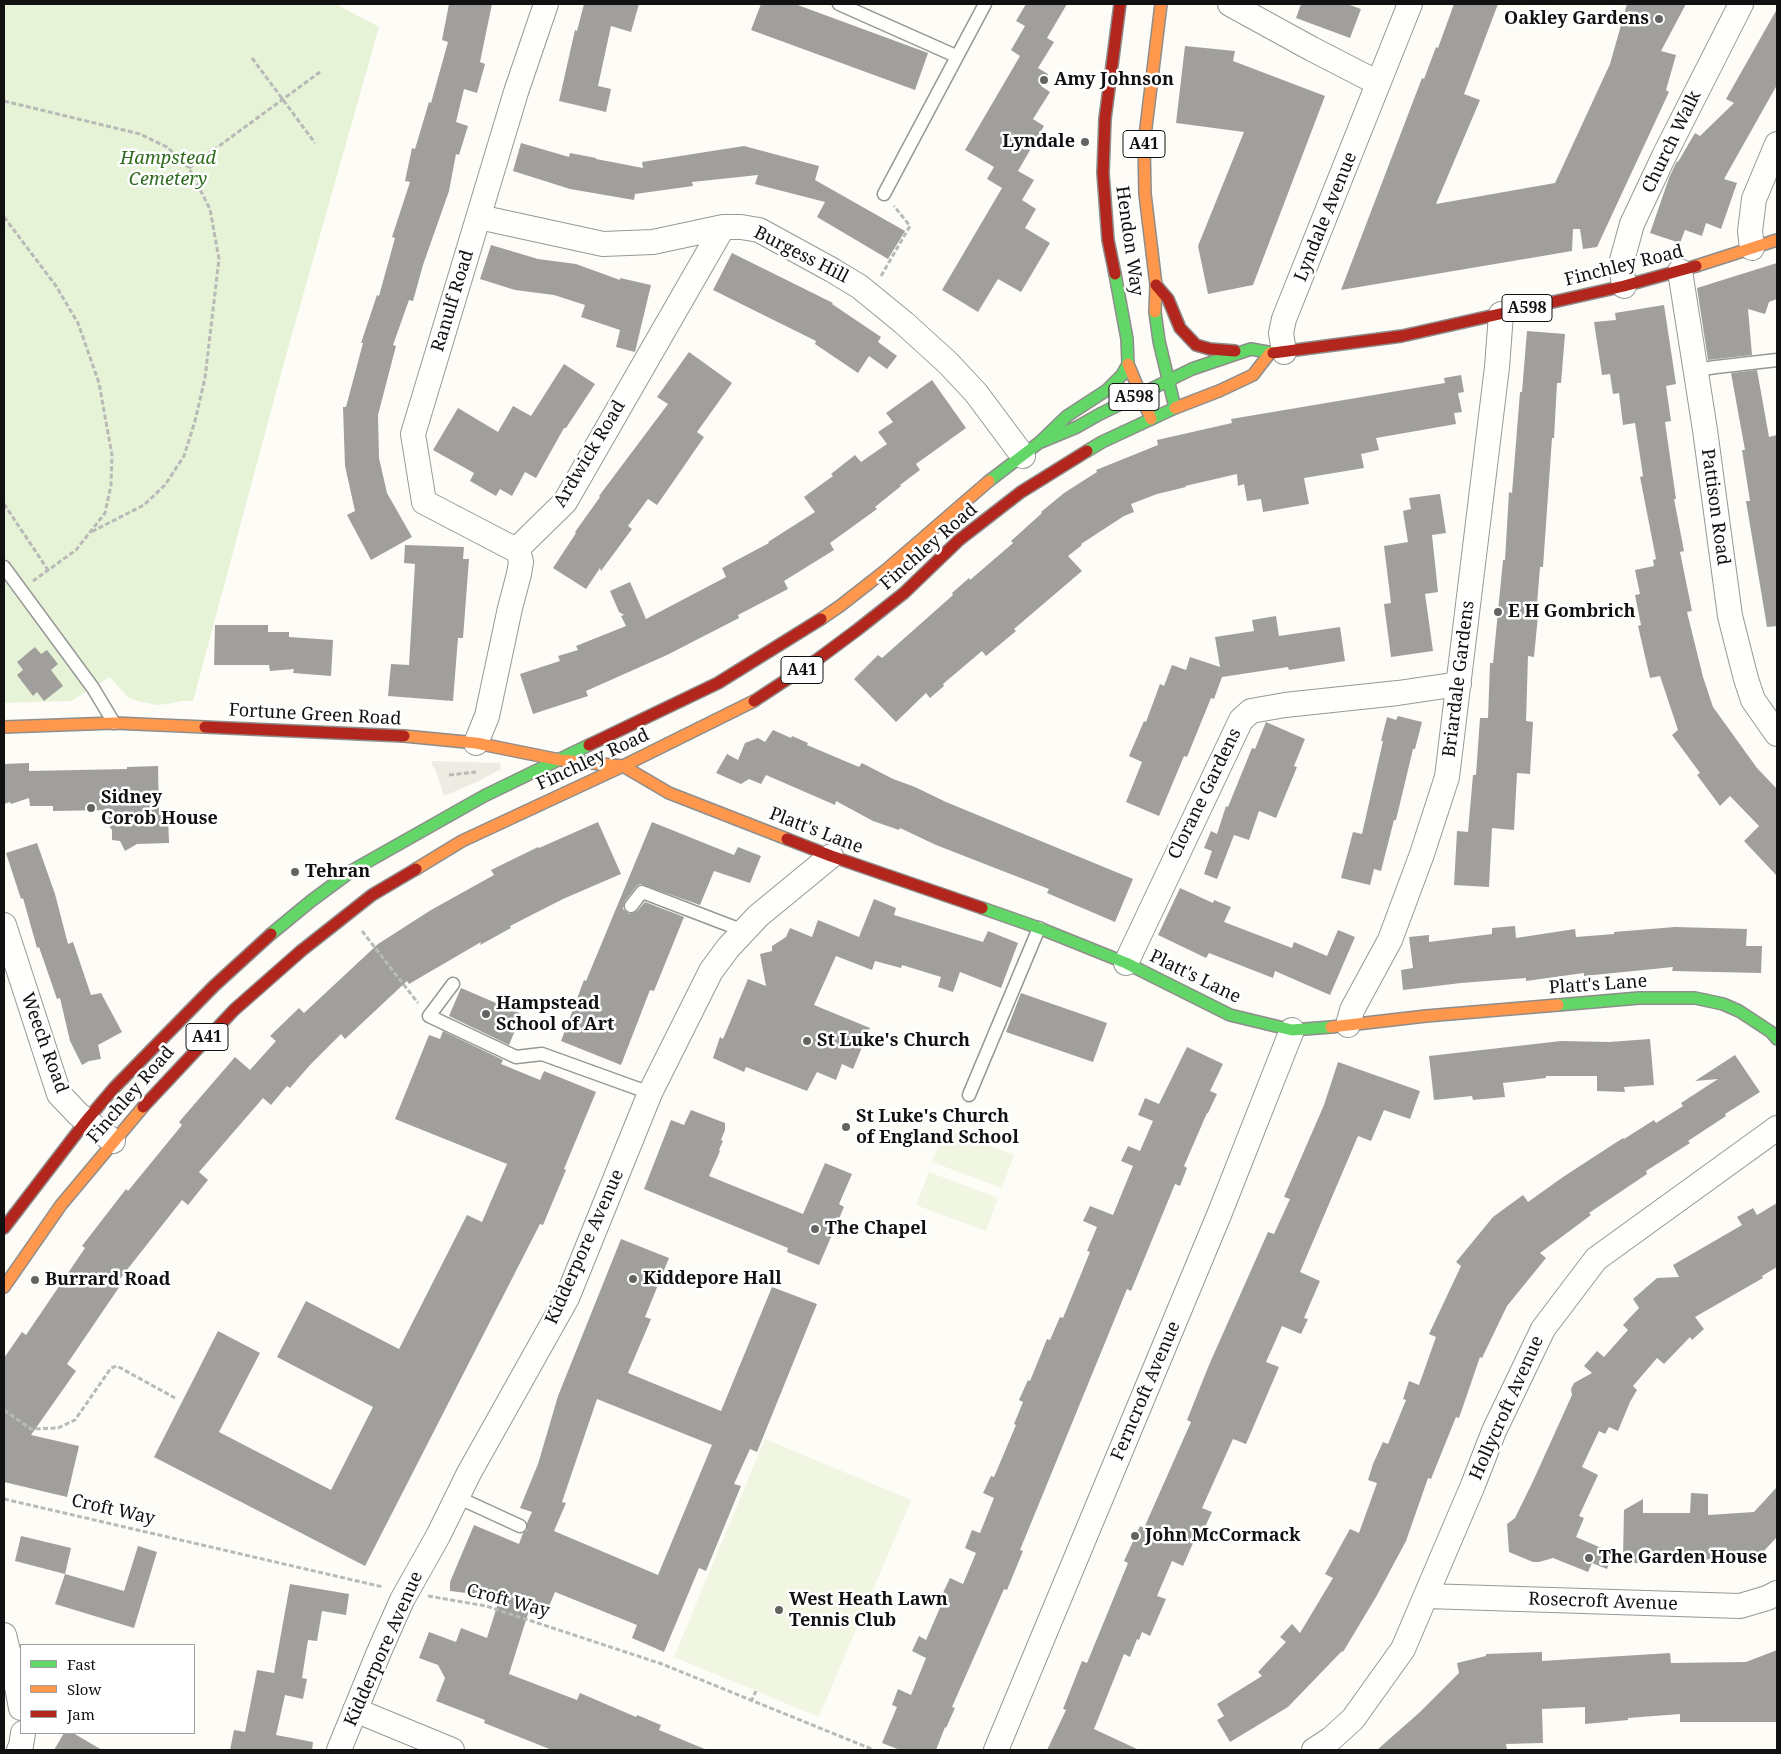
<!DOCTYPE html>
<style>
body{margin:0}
#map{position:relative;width:1781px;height:1754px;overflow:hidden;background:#fdfcf7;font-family:"Noto Serif",serif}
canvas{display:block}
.frame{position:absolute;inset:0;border:5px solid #111;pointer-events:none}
.legend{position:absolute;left:20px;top:1644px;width:175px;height:90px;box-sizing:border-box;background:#fff;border:1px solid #a0a0a0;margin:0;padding:6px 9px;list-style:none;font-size:15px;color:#111}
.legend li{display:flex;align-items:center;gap:10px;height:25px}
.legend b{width:25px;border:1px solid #a0a0a0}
</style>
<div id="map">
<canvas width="1781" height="1754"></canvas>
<div class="frame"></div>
<ul class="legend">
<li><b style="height:6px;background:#63d668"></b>Fast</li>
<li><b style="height:6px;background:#ff974d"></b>Slow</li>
<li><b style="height:6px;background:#b3261e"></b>Jam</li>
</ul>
</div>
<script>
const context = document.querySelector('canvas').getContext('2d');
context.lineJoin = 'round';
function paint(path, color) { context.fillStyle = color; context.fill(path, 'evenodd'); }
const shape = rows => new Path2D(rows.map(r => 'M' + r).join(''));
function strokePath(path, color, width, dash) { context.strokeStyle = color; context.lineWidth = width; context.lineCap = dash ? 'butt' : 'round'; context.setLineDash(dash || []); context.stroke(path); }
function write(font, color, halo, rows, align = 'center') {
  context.font = font + ' "Noto Serif",serif'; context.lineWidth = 5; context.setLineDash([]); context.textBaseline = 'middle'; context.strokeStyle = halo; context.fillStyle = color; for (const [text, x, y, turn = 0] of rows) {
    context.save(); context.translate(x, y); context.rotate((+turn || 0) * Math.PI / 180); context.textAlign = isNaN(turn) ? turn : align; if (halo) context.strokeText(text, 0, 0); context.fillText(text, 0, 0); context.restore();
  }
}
paint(shape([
 [4,4,336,4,379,27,285,359,193,701,182,701,167,704,157,705,138,701,128,697,110,677,71,701,4,703]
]), '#e7f3d7');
paint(shape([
 [945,1129,1014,1155,1002,1188,932,1162],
 [929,1172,998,1198,986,1231,916,1205],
 [765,1439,911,1500,819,1717,674,1657]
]), '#f0f6e1');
paint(shape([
 [432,761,500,763,501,769,479,781,444,796,436,771,432,765]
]), '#edebe2');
paint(shape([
 [449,4,492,4,480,62,485,64,477,93,464,89,456,122,468,126,459,155,456,154,449,191,423,265,413,301,409,300,393,345,396,346,378,415,379,458,387,493,412,537,371,560,347,515,355,511,345,466,343,407,346,407,363,343,361,343,377,295,379,296,395,238,392,237,410,182,405,181,412,148,415,149,429,102,431,103,448,42,442,40],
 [584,4,639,4,631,32,611,26,598,86,611,89,606,112,559,101,575,30,577,31],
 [761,4,795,4,928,53,915,90,751,30],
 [1026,4,1067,4,1047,38,1054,42,1038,68,1048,74,1041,86,1050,92,1033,119,1044,126,1018,171,1034,180,1022,200,1036,209,1025,228,1050,243,1021,292,998,279,978,312,942,290,1002,188,987,179,994,167,965,150,1020,56,1011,50,1025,26,1016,21],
 [1301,4,1347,4,1361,9,1350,38,1296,18],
 [1454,4,1498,4,1464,94,1480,100,1436,204,1555,183,1610,64,1627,4,1686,4,1661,51,1676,55,1666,90,1669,92,1597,247,1583,249,1580,229,1573,229,1572,251,1341,290,1422,78,1424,79,1436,47,1438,48],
 [1777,9,1777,85,1724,179,1737,183,1721,229,1706,223,1702,236,1685,230,1680,243,1650,233,1669,178,1677,161,1678,162,1695,133,1700,136,1734,103,1726,99],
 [1185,46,1235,51,1233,61,1325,96,1253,285,1208,294,1198,246,1244,132,1176,123],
 [521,143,569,157,570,153,596,158,596,159,643,168,642,162,744,146,819,166,815,180,905,231,888,259,817,217,825,202,755,184,758,175,692,182,693,186,635,194,634,200,570,189,513,171],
 [491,245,538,259,576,264,620,280,620,278,651,285,635,352,616,347,620,330,581,317,585,305,554,295,515,290,480,279],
 [732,253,833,303,832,304,881,337,878,342,897,356,887,369,869,356,858,373,815,344,816,341,713,290],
 [1777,263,1777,299,1769,302,1765,314,1748,309,1752,355,1708,360,1697,288],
 [1664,305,1676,384,1666,386,1671,421,1665,422,1676,499,1674,499,1684,551,1680,552,1692,611,1687,612,1703,677,1713,707,1757,768,1777,789,1777,876,1744,841,1759,826,1730,796,1720,806,1697,775,1700,773,1672,735,1678,730,1660,676,1650,678,1638,626,1641,625,1635,595,1640,594,1635,570,1654,566,1653,560,1656,559,1640,477,1643,476,1635,423,1623,425,1619,393,1613,394,1610,374,1602,375,1594,322,1616,320,1615,313],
 [1527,331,1565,334,1561,383,1557,383,1554,438,1552,438,1543,567,1540,567,1537,604,1539,605,1534,657,1528,656,1526,721,1533,722,1530,774,1517,773,1514,830,1492,828,1489,887,1454,885,1457,831,1468,832,1473,775,1476,775,1480,718,1488,718,1490,663,1493,663,1503,560,1505,560,1509,492,1512,493,1520,392,1522,392],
 [689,352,732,383,697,432,704,437,671,485,657,505,648,499,628,526,632,529,601,571,600,568,586,589,553,568,576,533,575,532,600,497,599,496,668,404,657,397],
 [564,364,595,384,566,428,564,428,536,478,525,472,512,496,500,489,496,496,470,481,474,473,433,450,458,408,498,432,513,406,531,416],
 [1757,370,1769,437,1777,435,1777,626,1767,627,1746,501,1750,501,1742,450,1745,450,1731,373],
 [1461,375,1464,392,1458,393,1462,412,1454,413,1456,424,1376,438,1379,450,1361,454,1364,468,1304,478,1309,504,1263,512,1261,499,1247,501,1244,484,1238,486,1237,474,1185,486,1186,487,1157,494,1131,504,1134,512,1124,516,1081,544,1082,545,1068,556,1082,571,1014,629,1016,631,986,656,982,651,943,684,944,686,930,698,926,693,896,722,854,679,878,655,882,658,953,595,952,593,969,578,970,580,1013,543,1011,541,1042,513,1041,512,1064,493,1097,472,1096,470,1158,445,1157,440,1232,423,1231,419,1445,383,1444,378],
 [932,380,966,428,916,464,920,470,900,485,901,486,875,507,877,509,830,543,834,550,784,581,788,589,738,615,739,618,667,655,586,691,588,696,533,714,520,674,560,661,558,656,578,650,576,646,626,626,621,616,624,615,619,612,610,591,630,582,646,619,726,577,722,568,769,543,768,542,815,512,804,497,833,476,831,474,855,455,861,462,887,444,878,432,893,422,886,413],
 [1440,494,1446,533,1432,535,1438,592,1425,594,1433,651,1391,657,1384,604,1391,603,1384,546,1408,542,1403,511,1411,509,1409,498],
 [405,545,464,547,463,559,469,559,463,638,458,638,453,701,388,696,391,664,409,665,415,564,404,563],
 [1276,616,1279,636,1340,627,1345,661,1289,670,1288,667,1222,677,1214,699,1211,698,1187,757,1184,756,1159,816,1126,802,1142,762,1129,756,1144,721,1146,722,1160,684,1164,686,1172,665,1186,670,1190,657,1220,667,1215,637,1254,631,1252,620],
 [215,625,268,625,268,632,289,632,289,637,333,640,331,676,293,673,294,669,270,671,269,665,214,665],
 [35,647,41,654,47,650,58,664,51,670,63,686,44,701,37,692,33,696,17,675,23,670,17,662],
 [1398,716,1422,722,1415,749,1413,749,1396,820,1394,820,1381,871,1374,869,1370,885,1341,878,1353,832,1362,834,1383,741,1381,741,1387,717,1396,720],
 [1266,722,1305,739,1294,766,1297,767,1276,818,1259,811,1249,840,1234,835,1217,879,1204,874,1212,851,1204,848,1211,831,1217,834,1226,806,1228,807,1252,748,1255,749],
 [773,730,791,738,792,736,808,743,807,745,859,767,862,763,893,779,915,787,946,802,1133,879,1115,922,1047,893,1049,889,936,845,900,828,899,830,873,821,836,801,835,805,766,775,761,784,749,779,741,784,716,773,727,754,738,760,745,743,758,738,765,742],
 [29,763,29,771,127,769,127,767,158,766,159,815,168,815,169,843,137,844,125,851,120,841,112,840,112,830,109,826,108,810,53,811,53,806,30,806,29,798,11,804,10,802,4,804,4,764],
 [598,822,621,874,563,899,510,926,511,928,480,945,481,942,409,984,407,981,345,1039,341,1034,310,1065,290,1088,287,1086,271,1105,263,1098,199,1172,208,1180,188,1205,182,1200,119,1280,122,1283,67,1364,76,1371,31,1435,79,1446,67,1497,4,1482,4,1358,22,1332,26,1335,85,1248,82,1246,126,1189,128,1191,182,1125,179,1122,235,1057,250,1070,276,1041,270,1036,299,1008,304,1013,378,944,431,910,494,875,491,870,538,847,539,848],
 [652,822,734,855,738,847,761,856,750,883,714,871,700,905,640,884,636,887,625,901,623,909,629,914,637,911,645,902,684,917,654,991,650,990,621,1065,561,1041,584,980,586,981],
 [37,843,55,894,68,944,73,942,91,995,101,993,122,1032,98,1045,101,1059,89,1061,82,1065,70,1041,60,998,57,999,39,947,37,948,23,898,21,899,6,853],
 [1180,888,1213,903,1214,900,1231,907,1224,922,1292,948,1294,942,1327,956,1338,930,1355,937,1330,995,1275,971,1273,978,1209,953,1206,958,1158,935],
 [874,899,896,908,894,915,983,942,988,931,1018,943,1001,988,960,972,953,992,938,987,941,977,902,965,901,968,875,961,872,970,836,956,814,1005,870,1028,853,1069,842,1064,836,1080,817,1072,807,1091,746,1067,744,1072,713,1058,720,1037,723,1039,748,979,766,986,760,954,772,951,772,946,786,937,790,928,812,937,818,920,859,937],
 [1515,926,1516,938,1575,929,1576,937,1614,934,1614,932,1675,927,1747,929,1746,946,1762,946,1761,973,1672,971,1673,967,1584,976,1584,973,1526,981,1526,978,1461,983,1403,990,1401,970,1413,968,1409,937,1429,935,1429,942,1492,934,1492,928],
 [461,988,522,1014,509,1045,449,1016],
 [1021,993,1107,1023,1093,1062,1006,1032],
 [443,1031,503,1060,501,1064,540,1080,544,1071,596,1092,564,1169,566,1170,543,1225,540,1224,365,1566,154,1457,218,1331,260,1353,219,1432,331,1490,373,1407,277,1357,306,1301,399,1349,467,1215,482,1222,507,1164,395,1119,429,1035,440,1039],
 [1650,1039,1654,1085,1624,1087,1625,1092,1597,1091,1597,1076,1546,1076,1546,1078,1503,1083,1505,1097,1473,1100,1472,1096,1434,1100,1429,1056,1561,1041,1609,1042],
 [1187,1047,1223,1064,1210,1091,1217,1094,1208,1113,1207,1113,1184,1166,1187,1168,1180,1186,1175,1184,1131,1291,1127,1289,1020,1550,1023,1551,1007,1590,1004,1589,952,1707,955,1708,946,1728,945,1727,936,1750,900,1750,882,1743,897,1707,892,1705,898,1689,911,1695,926,1658,912,1651,919,1636,926,1640,945,1596,942,1595,950,1578,963,1584,976,1553,965,1548,972,1530,980,1533,994,1498,983,1493,991,1476,994,1477,1016,1425,1014,1424,1023,1402,1019,1400,1028,1380,1030,1381,1047,1339,1050,1340,1060,1317,1063,1318,1090,1252,1087,1251,1097,1227,1083,1221,1090,1206,1113,1215,1133,1166,1121,1161,1128,1146,1140,1151,1153,1121,1138,1115,1145,1098,1159,1104],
 [1735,1055,1760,1092,1725,1114,1726,1116,1688,1141,1690,1143,1646,1171,1647,1174,1589,1213,1591,1215,1540,1253,1546,1258,1507,1306,1482,1358,1480,1357,1459,1418,1456,1417,1431,1479,1428,1478,1406,1541,1376,1597,1343,1652,1342,1651,1288,1707,1230,1742,1217,1720,1224,1716,1217,1704,1262,1676,1258,1672,1286,1642,1280,1637,1292,1624,1300,1633,1333,1578,1325,1574,1350,1529,1359,1533,1377,1483,1368,1480,1373,1464,1383,1442,1388,1444,1406,1400,1403,1399,1409,1381,1419,1385,1436,1337,1429,1334,1461,1266,1456,1262,1493,1217,1523,1195,1528,1202,1563,1177,1623,1138,1624,1139,1654,1120,1656,1123,1683,1106,1681,1103,1718,1079,1695,1081],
 [1338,1062,1420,1091,1410,1119,1384,1110,1371,1141,1358,1136,1300,1272,1320,1281,1304,1318,1308,1319,1301,1334,1282,1326,1266,1362,1279,1367,1246,1444,1233,1439,1202,1508,1212,1512,1204,1529,1200,1527,1183,1566,1172,1561,1157,1596,1166,1599,1150,1636,1142,1632,1139,1640,1137,1639,1130,1657,1124,1654,1094,1729,1139,1750,1047,1750,1066,1710,1063,1709,1082,1661,1087,1663,1128,1563,1124,1561,1140,1526,1144,1528,1191,1422,1187,1420,1209,1365,1268,1232,1274,1234,1290,1199,1284,1197,1324,1105],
 [691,1110,725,1123,725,1130,721,1140,723,1141,719,1150,720,1151,709,1176,803,1214,825,1163,852,1174,839,1204,844,1207,819,1265,787,1252,788,1248,644,1189,671,1120,684,1125],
 [1777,1203,1777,1267,1762,1276,1763,1278,1695,1317,1704,1329,1692,1340,1690,1337,1664,1364,1657,1358,1633,1386,1637,1390,1630,1402,1618,1431,1609,1427,1605,1434,1599,1431,1582,1467,1598,1475,1579,1516,1584,1518,1576,1537,1613,1553,1607,1569,1592,1563,1588,1572,1553,1558,1539,1562,1533,1562,1509,1552,1507,1524,1515,1518,1534,1479,1572,1395,1571,1389,1574,1383,1592,1373,1584,1366,1597,1351,1604,1357,1628,1330,1623,1325,1639,1308,1633,1299,1657,1278,1679,1277,1673,1265,1742,1225,1737,1217,1753,1208,1757,1215],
 [621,1239,669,1258,645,1317,651,1319,628,1373,721,1411,772,1287,817,1304,757,1452,750,1449,734,1484,741,1486,706,1571,699,1568,664,1652,632,1638,637,1625,555,1592,547,1611,531,1604,509,1674,577,1700,580,1693,636,1717,637,1715,661,1725,659,1730,707,1750,552,1750,484,1723,485,1720,436,1701,445,1678,438,1665,419,1658,429,1632,456,1642,461,1628,487,1638,500,1597,450,1591,450,1582,474,1525,519,1544,523,1533,527,1530,527,1523,532,1512,520,1508,538,1464,558,1396],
 [597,1399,712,1445,658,1575,554,1531,566,1503,562,1502],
 [1777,1487,1777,1537,1761,1554,1739,1555,1734,1561,1709,1559,1699,1563,1686,1558,1685,1555,1679,1556,1679,1553,1643,1555,1644,1559,1637,1563,1631,1563,1623,1558,1624,1510,1643,1499,1643,1513,1690,1513,1691,1493,1708,1494,1708,1515,1754,1512],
 [21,1536,71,1548,65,1574,15,1561],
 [138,1546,157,1552,134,1628,55,1604,65,1574,124,1591],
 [290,1584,349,1594,346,1615,322,1611,317,1641,308,1640,302,1678,307,1679,303,1699,285,1695,276,1735,313,1742,312,1750,230,1750,234,1730,245,1732,257,1670,274,1673],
 [1777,1650,1777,1722,1680,1722,1680,1714,1628,1718,1628,1720,1585,1724,1585,1707,1542,1709,1543,1743,1506,1744,1507,1750,1377,1750,1420,1712,1459,1673,1457,1663,1486,1656,1486,1654,1542,1652,1542,1661,1670,1653,1671,1663,1746,1662],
 [64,1733,73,1733,102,1750,54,1750]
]), '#a19f9c');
const lane = shape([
 [839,4,956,56],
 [884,194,985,4],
 [1696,370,1716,367,1777,360],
 [4,567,93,688,114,723],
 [631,906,642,892,744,931],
 [453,984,429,1016,516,1057,542,1054,650,1093],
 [969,1095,1039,928],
 [457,1497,520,1526]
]);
const street = shape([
 [1230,4,1312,49,1378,83],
 [479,217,603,244,653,242,723,227,741,227,759,230,832,270,860,287,904,323,948,363,976,393,1023,456],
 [1752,248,1750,231,1754,199,1777,144],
 [1680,271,1705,430,1730,616,1746,679,1753,700,1777,734],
 [1624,286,1621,264,1632,224,1664,156,1741,4],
 [1284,352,1281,333,1284,319,1410,4],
 [516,550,424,502,413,434,516,92,546,4],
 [516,550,565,502,723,227],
 [476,743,487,716,510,608,519,574,521,562,519,554,516,550],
 [4,925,59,1094,78,1114,113,1141],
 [1126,963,1241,720,1251,711,1285,705,1398,693,1459,684],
 [1348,1025,1352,1010,1390,940,1422,854,1447,777,1497,367,1501,314],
 [1426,1596,1740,1606,1767,1598,1777,1593],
 [4,1635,17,1687,21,1708],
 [355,1710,452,1750],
 [19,1750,21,1746,23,1733],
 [339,1750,379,1652,402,1600,438,1536,469,1473,567,1298,650,1093,711,971,728,948,758,916,831,856],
 [996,1750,1219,1215,1292,1030],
 [1314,1750,1331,1739,1353,1719,1403,1649,1473,1485,1494,1431,1543,1329,1596,1259,1777,1128]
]);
const fast = shape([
 [1041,442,1077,427,1100,414,1192,369,1251,349,1273,353],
 [1087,451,1102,442,1175,408,1159,341,1155,312],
 [989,481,1040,442,1067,416,1107,390,1122,375,1128,364,1127,339,1115,274],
 [982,908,1039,928,1126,963,1230,1015,1292,1030,1331,1027],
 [271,934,311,901,353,870,484,796,589,745],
 [1558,1005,1639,998,1695,998,1723,1004,1739,1011,1771,1032,1777,1039]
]);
const slow = shape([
 [1696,266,1777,240],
 [1155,312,1156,285,1145,194,1144,144,1161,4],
 [1128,364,1151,419],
 [1175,408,1219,391,1253,375,1270,353],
 [821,619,840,606,886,570,989,481],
 [4,727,114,723,205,727],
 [404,736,476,743,560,760,623,766,669,793,787,839],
 [416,869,462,841,623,766,754,701],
 [1331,1027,1426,1016,1558,1005],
 [4,1287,61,1205,143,1107]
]);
const jam = shape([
 [1115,274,1108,240,1103,173,1105,119,1120,4],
 [1156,285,1168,299,1180,328,1196,345,1210,349,1235,351],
 [1273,353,1402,336,1624,286,1696,266],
 [754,701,818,659,857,630,904,593,959,540,1021,492,1087,451],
 [205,727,404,736],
 [589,745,718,683,821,619],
 [787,839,831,856,982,908],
 [143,1107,234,1010,301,951,372,895,416,869],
 [4,1228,86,1121,114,1088,214,986,271,934]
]);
strokePath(lane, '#979795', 15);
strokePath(street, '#979795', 26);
strokePath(fast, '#8e8d8b', 14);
strokePath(slow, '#8e8d8b', 14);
strokePath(jam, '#8e8d8b', 14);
strokePath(shape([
 [252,58,315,143],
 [4,101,140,134,167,147,189,168,210,209,219,259,205,378,195,421,184,456,165,485,144,505,91,532],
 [189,168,320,72],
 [4,217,56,286,78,323,99,383,112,455,111,485,105,513,76,550,33,581],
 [881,276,910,226,894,206],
 [4,504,48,570],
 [449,775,476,772],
 [362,931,418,1003],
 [4,1410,31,1429,58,1428,75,1420,111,1368,117,1366,175,1398],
 [4,1499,383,1587],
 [428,1596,486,1606,662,1664,874,1750],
 [751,1702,756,1691]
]), '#b9b9b8', 3, [5, 2.5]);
strokePath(lane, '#fffffe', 12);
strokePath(street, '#fffffe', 24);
strokePath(fast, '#63d668', 11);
strokePath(slow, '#ff974d', 11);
strokePath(jam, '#b3261e', 11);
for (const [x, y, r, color] of [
 [1659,19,5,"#646362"],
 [1044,80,5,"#646362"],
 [1085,142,5,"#646362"],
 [1498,612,5,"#646362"],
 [91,808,5,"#646362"],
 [295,872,5,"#646362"],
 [486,1014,5,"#646362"],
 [807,1041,5,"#646362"],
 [846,1127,5,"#646362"],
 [815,1229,5,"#646362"],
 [633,1279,5,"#646362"],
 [35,1280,5,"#646362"],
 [1135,1536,5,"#646362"],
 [1589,1558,5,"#646362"],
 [779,1610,5,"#646362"]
]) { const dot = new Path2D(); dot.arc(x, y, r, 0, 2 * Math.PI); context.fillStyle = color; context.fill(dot); strokePath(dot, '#fff', 2); }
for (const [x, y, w] of [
 [1144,144,42],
 [1527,308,50],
 [1134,397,50],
 [802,670,42],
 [207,1037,42]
]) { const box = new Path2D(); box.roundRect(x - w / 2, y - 13.5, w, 27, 4); context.fillStyle = '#fff'; context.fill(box); strokePath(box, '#111', 1); }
write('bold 16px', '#111', null, [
 ["A41",1144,144],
 ["A598",1527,308],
 ["A598",1134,397],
 ["A41",802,670],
 ["A41",207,1037]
]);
write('bold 18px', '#111', '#fff', [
 ["Oakley Gardens",1649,19,"right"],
 ["Amy Johnson",1054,80],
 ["Lyndale",1075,142,"right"],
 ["E H Gombrich",1508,612],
 ["Sidney",101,798],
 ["Corob House",101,819],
 ["Tehran",305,872],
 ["Hampstead",496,1004],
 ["School of Art",496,1025],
 ["St Luke's Church",817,1041],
 ["St Luke's Church",856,1117],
 ["of England School",856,1138],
 ["The Chapel",825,1229],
 ["Kiddepore Hall",643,1279],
 ["Burrard Road",45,1280],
 ["John McCormack",1145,1536],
 ["The Garden House",1599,1558],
 ["West Heath Lawn",789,1600],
 ["Tennis Club",789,1621]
], 'left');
write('18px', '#111', '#fff', [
 ["Church Walk",1672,142,-64],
 ["Lyndale Avenue",1326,217,-68],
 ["Hendon Way",1129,241,82],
 ["Burgess Hill",801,255,27],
 ["Finchley Road",1624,266,-14],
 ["Ranulf Road",453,301,-73],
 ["Ardwick Road",590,454,-59],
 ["Pattison Road",1715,507,82],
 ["Finchley Road",929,547,-41],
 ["Briardale Gardens",1459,679,-83],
 ["Fortune Green Road",315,715,3],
 ["Finchley Road",593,760,-25],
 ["Clorane Gardens",1205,794,-64],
 ["Platt's Lane",816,831,21],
 ["Platt's Lane",1195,977,26],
 ["Platt's Lane",1598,985,-4],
 ["Weech Road",44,1043,70],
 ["Finchley Road",131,1095,-49],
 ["Kidderpore Avenue",585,1247,-66],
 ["Ferncroft Avenue",1146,1391,-67],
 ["Hollycroft Avenue",1507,1408,-66],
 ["Croft Way",113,1510,13],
 ["Croft Way",508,1601,15],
 ["Rosecroft Avenue",1603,1602,2],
 ["Kidderpore Avenue",384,1649,-66]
]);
write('italic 18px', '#2f6b1f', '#fff', [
 ["Hampstead",168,159],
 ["Cemetery",168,180]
]);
</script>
